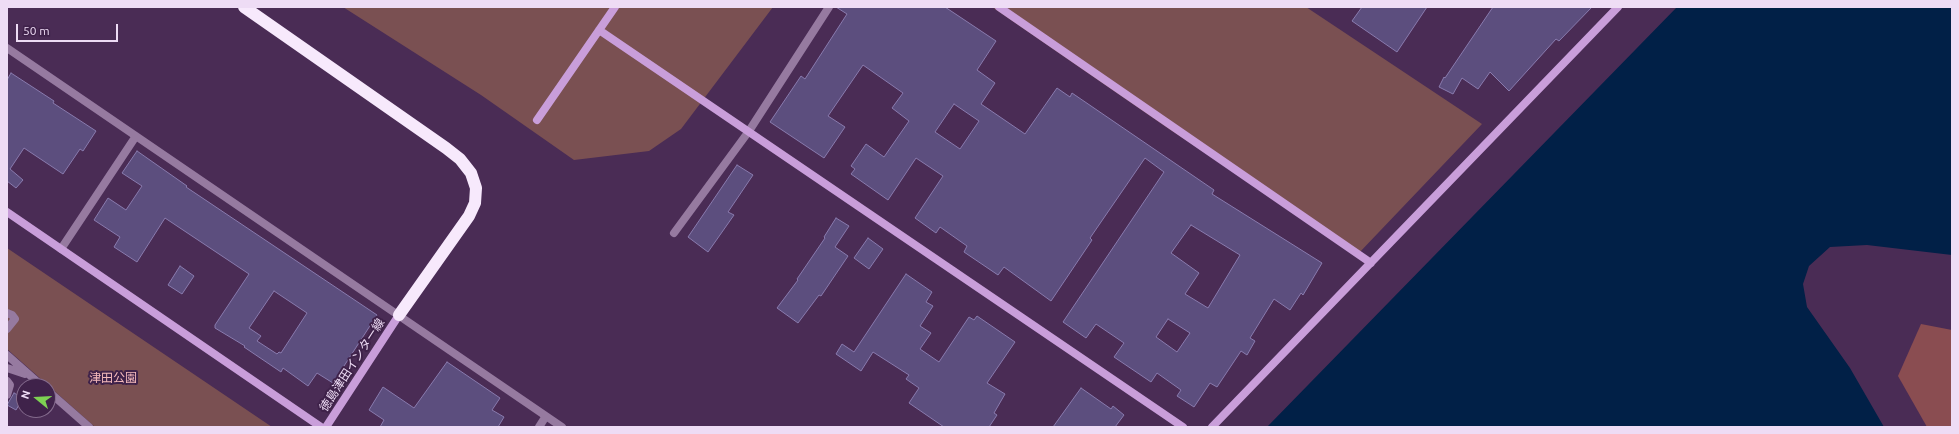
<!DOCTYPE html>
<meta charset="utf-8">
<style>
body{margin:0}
#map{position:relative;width:1959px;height:434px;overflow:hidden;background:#4a2c55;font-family:Ubuntu,sans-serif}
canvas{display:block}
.frame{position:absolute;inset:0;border:8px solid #eedcf5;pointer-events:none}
.north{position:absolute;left:16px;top:378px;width:40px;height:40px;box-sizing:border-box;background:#3f224a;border:1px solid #856c8e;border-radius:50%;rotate:288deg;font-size:11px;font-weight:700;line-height:16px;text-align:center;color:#eedcf5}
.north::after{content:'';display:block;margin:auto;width:14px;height:18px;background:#7ed153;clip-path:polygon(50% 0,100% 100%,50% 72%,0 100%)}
.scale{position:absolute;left:16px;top:24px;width:102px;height:18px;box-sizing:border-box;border:2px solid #eedcf5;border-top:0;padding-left:5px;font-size:12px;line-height:14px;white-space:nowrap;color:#eedcf5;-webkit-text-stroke:3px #3f224a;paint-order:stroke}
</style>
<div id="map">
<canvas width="1959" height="434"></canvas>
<div class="frame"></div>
<div class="north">N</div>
<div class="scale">50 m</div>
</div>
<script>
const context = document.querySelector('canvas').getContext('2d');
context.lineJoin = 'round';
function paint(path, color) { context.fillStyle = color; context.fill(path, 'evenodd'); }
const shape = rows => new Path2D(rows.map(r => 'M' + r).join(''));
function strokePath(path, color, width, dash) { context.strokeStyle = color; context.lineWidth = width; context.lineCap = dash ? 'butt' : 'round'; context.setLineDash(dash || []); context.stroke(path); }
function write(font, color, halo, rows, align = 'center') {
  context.font = font + ' Ubuntu,"Noto Sans JP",sans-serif'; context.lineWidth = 4; context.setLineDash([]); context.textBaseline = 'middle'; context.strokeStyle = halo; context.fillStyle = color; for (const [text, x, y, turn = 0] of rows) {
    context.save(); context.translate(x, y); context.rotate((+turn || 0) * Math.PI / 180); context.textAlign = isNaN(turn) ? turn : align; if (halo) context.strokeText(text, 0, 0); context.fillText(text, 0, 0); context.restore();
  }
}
paint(shape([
 [343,7,773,7,681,129,649,151,574,160,481,95],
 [992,7,1306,7,1482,124,1358,254,1169,129],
 [7,248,272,427,95,427,7,349]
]), '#7a5052');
paint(shape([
 [1921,324,1952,330,1952,427,1927,427,1898,376]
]), '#8a4d51');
paint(shape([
 [1677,7,1952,7,1952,255,1867,245,1830,247,1809,266,1803,284,1807,307,1850,368,1884,427,1267,427]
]), '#012047');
const building = shape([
 [836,7,945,7,996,41,977,70,995,83,981,104,1025,134,1057,88,1070,97,1072,93,1214,190,1212,194,1322,263,1303,295,1301,293,1290,310,1274,299,1250,338,1255,341,1247,355,1241,351,1217,387,1210,383,1194,407,1177,396,1181,390,1157,373,1151,382,1114,357,1124,343,1096,324,1086,338,1063,322,1164,172,1145,158,1090,238,1092,240,1051,301,1004,267,998,275,964,252,967,246,940,227,936,233,915,218,943,176,916,158,888,200,851,174,855,169,851,166,866,144,884,157,909,121,892,108,903,93,863,65,828,116,845,127,824,158,770,122,801,76,805,79,847,14,836,7],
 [954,104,979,121,960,149,935,132,954,104],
 [1191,225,1240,255,1208,308,1185,294,1199,273,1171,253,1191,225],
 [1168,319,1190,333,1177,352,1156,337,1168,319],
 [1362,7,1427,7,1397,52,1352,21,1362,7],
 [1493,7,1592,7,1559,41,1556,39,1509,91,1490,72,1478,89,1462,78,1453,94,1439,87,1444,77,1445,78,1493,7],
 [11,73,54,101,53,103,96,131,83,151,80,149,63,174,24,148,10,169,23,180,16,188,7,181,7,80,11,73],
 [137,151,187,186,186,187,377,315,333,383,317,373,308,386,283,368,281,372,244,347,245,346,215,328,215,325,249,274,165,218,137,262,114,247,120,237,94,220,108,198,126,210,142,186,122,173,137,151],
 [274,291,307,313,281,353,279,352,277,354,257,341,261,336,249,328,274,291],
 [737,165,753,175,728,212,734,215,708,252,688,237,737,165],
 [836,218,849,226,835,247,848,256,821,296,819,295,798,323,777,308,798,280,797,279,825,238,824,237,836,218],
 [868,238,883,249,869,269,854,258,868,238],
 [180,266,194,276,182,294,168,285,180,266],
 [906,274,932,292,926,302,933,306,920,326,931,333,920,349,939,362,969,317,974,320,977,316,1015,342,987,383,1005,394,994,413,997,415,989,427,944,427,909,403,919,388,906,379,909,375,873,352,861,371,836,354,842,344,854,352,906,274],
 [447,362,500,398,492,410,504,417,498,427,380,427,384,420,369,410,383,387,414,408,447,362],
 [1081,388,1111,409,1113,406,1124,415,1115,427,1053,427,1081,388],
 [14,393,23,398,16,410,7,405,14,393]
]);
paint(building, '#5c4e7e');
strokePath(building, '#897bae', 1);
strokePath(shape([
 [7,48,562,427],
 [674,233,749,131,829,7],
 [61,249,136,136],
 [7,313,12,315,15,319,7,329],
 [7,355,42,386],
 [7,368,25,374],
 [7,381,10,385,7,395],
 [48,391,89,427],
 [539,427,546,416]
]), '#967aa0', 8);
strokePath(shape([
 [999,7,1371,263],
 [599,30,1183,427],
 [537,120,615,7],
 [7,212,321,427],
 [326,427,399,315],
 [1212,427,1618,7]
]), '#c99eda', 8);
strokePath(shape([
 [244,7,446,148,460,159,471,173,476,188,475,203,469,216,399,315]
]), '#f7e9fc', 12);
write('12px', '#eedcf5', '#3f224a', [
 ["徳島津田インター線",352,365,-57]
]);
write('12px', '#f5bbbc', '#3f224a', [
 ["津田公園",113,378]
]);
</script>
